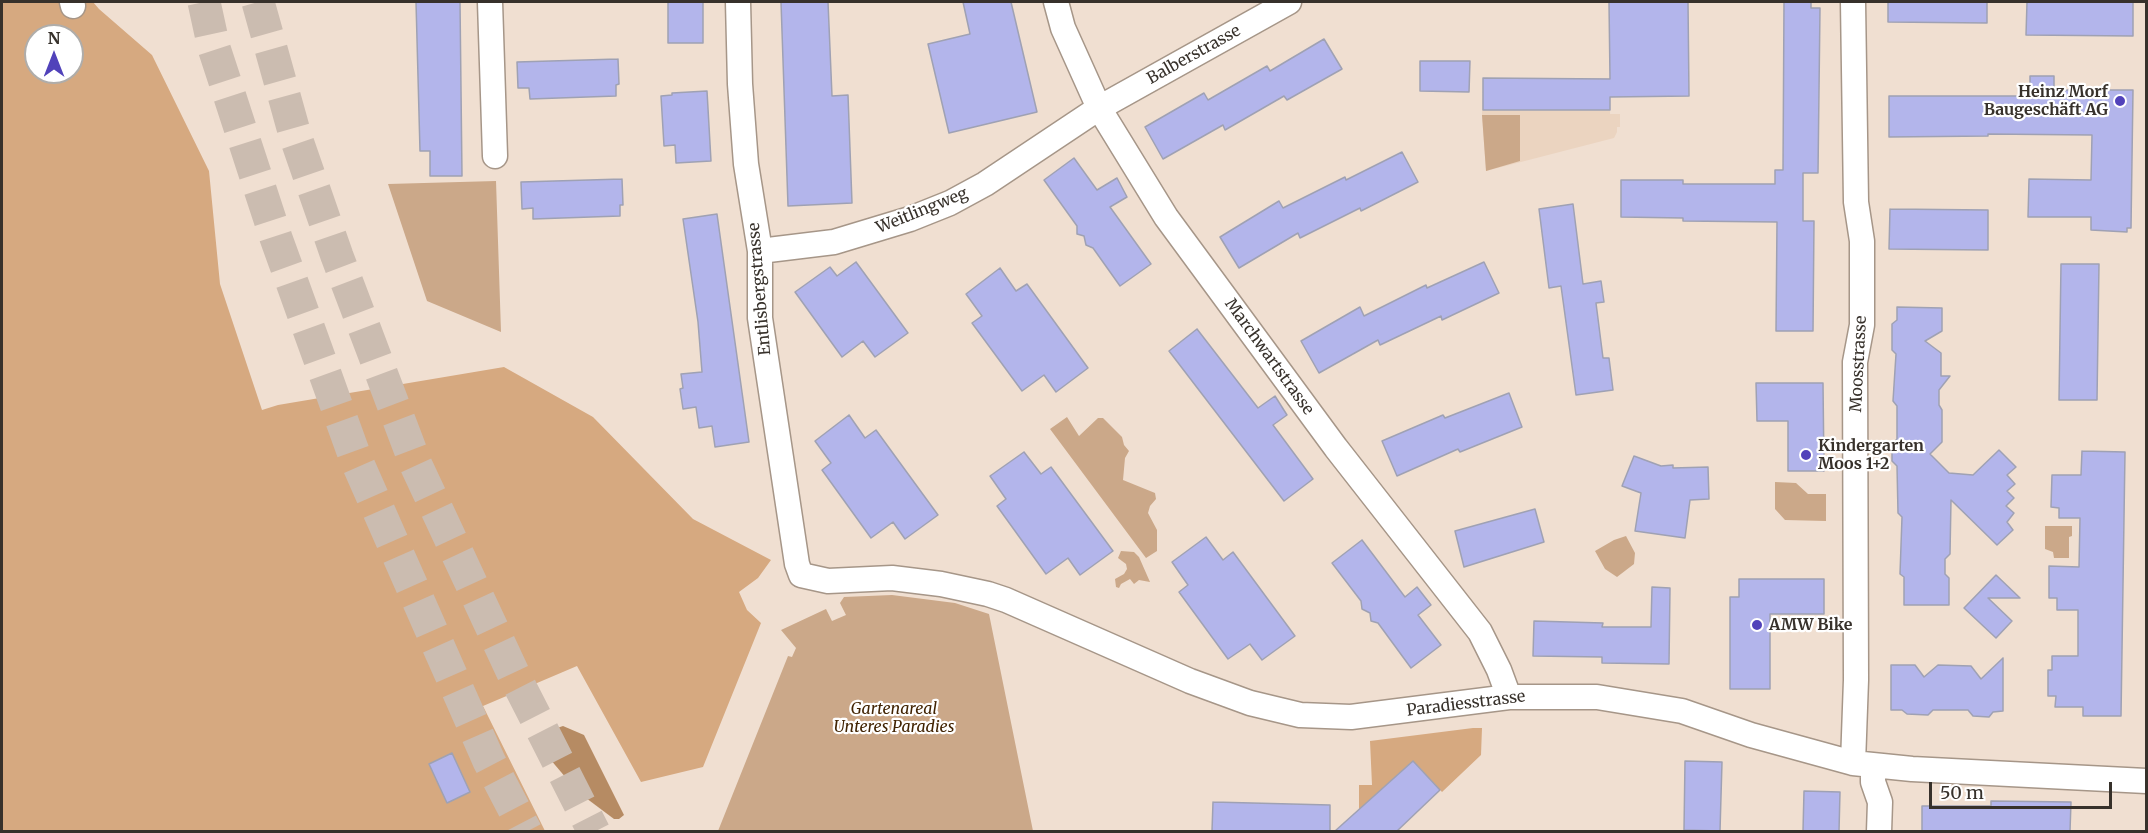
<!DOCTYPE html>
<meta charset="utf-8">
<style>
body{margin:0}
#map{position:relative;width:2148px;height:833px;overflow:hidden;background:#f0dfd1;font-family:Merriweather,serif}
canvas{display:block}
.frame{position:absolute;inset:0;border:3px solid #37312b;pointer-events:none}
.north{position:absolute;left:24px;top:24px;width:60px;height:60px;box-sizing:border-box;background:#fff;border:2px solid #afadaa;border-radius:50%;rotate:0deg;font-size:16px;font-weight:700;line-height:24px;text-align:center;color:#37312b}
.north::after{content:'';display:block;margin:auto;width:21px;height:27px;background:#5142ba;clip-path:polygon(50% 0,100% 100%,50% 72%,0 100%)}
.scale{position:absolute;left:1929px;top:782px;width:183px;height:27px;box-sizing:border-box;border:3px solid #37312b;border-top:0;padding-left:8px;font-size:18px;line-height:21px;white-space:nowrap;color:#37312b;-webkit-text-stroke:4px #fff;paint-order:stroke}
</style>
<div id="map">
<canvas width="2148" height="833"></canvas>
<div class="frame"></div>
<div class="north">N</div>
<div class="scale">50 m</div>
</div>
<script>
const context = document.querySelector('canvas').getContext('2d');
context.lineJoin = 'round';
function paint(path, color) { context.fillStyle = color; context.fill(path, 'evenodd'); }
const shape = rows => new Path2D(rows.map(r => 'M' + r).join(''));
function strokePath(path, color, width, dash) { context.strokeStyle = color; context.lineWidth = width; context.lineCap = dash ? 'butt' : 'round'; context.setLineDash(dash || []); context.stroke(path); }
function write(font, color, halo, rows, align = 'center') {
  context.font = font + ' Merriweather,serif'; context.lineWidth = 4.5; context.setLineDash([]); context.textBaseline = 'middle'; context.strokeStyle = halo; context.fillStyle = color; for (const [text, x, y, turn = 0] of rows) {
    context.save(); context.translate(x, y); context.rotate((+turn || 0) * Math.PI / 180); context.textAlign = isNaN(turn) ? turn : align; if (halo) context.strokeText(text, 0, 0); context.fillText(text, 0, 0); context.restore();
  }
}
paint(shape([
 [1483,78,1610,78,1610,114,1620,114,1620,127,1617,127,1617,132,1614,138,1486,171,1482,115]
]), '#ebd4c0');
paint(shape([
 [1482,115,1520,115,1520,161,1486,171],
 [496,181,501,332,427,301,388,184],
 [1067,417,1079,436,1098,418,1103,418,1122,437,1124,445,1129,451,1125,458,1123,480,1155,493,1156,499,1150,506,1148,513,1157,530,1157,551,1146,558,1050,429],
 [1775,482,1796,483,1808,494,1826,494,1826,521,1785,520,1775,509],
 [2045,526,2072,526,2072,536,2069,537,2069,558,2054,558,2053,552,2045,549],
 [1626,536,1635,553,1634,564,1617,577,1605,569,1595,551,1614,540],
 [1121,551,1134,552,1139,557,1150,582,1139,580,1134,584,1130,579,1121,584,1119,588,1116,587,1115,579,1124,574,1127,569,1126,564,1118,558],
 [892,595,955,603,989,614,1033,831,718,831,788,656,792,657,796,648,781,630,826,609,832,621,846,615,840,603,844,597]
]), '#cba889');
paint(shape([
 [2,2,93,2,99,9,152,55,209,171,220,284,262,410,278,405,504,367,593,417,693,519,771,560,758,578,739,592,747,610,761,623,703,767,641,782,577,666,483,706,545,831,2,832],
 [36,36,72,36,72,72,36,72],
 [1473,728,1482,728,1481,755,1442,792,1413,761,1359,810,1359,785,1372,785,1370,741]
]), '#d6a980');
paint(shape([
 [563,726,584,735,624,815,619,819,614,819,578,792,544,752,539,734]
]), '#b68b63');
const building = shape([
 [416,2,460,2,462,176,430,176,430,151,420,151,416,2],
 [668,2,703,2,703,43,668,43,668,2],
 [781,2,828,2,832,96,848,95,852,203,788,206,781,2],
 [963,2,1011,2,1037,112,949,133,928,44,970,34,963,2],
 [1609,2,1688,2,1689,96,1610,97,1610,110,1483,110,1483,78,1610,79,1609,2],
 [1784,2,1811,2,1811,8,1820,8,1818,173,1803,173,1803,221,1814,221,1813,331,1776,331,1777,222,1683,221,1683,218,1621,217,1621,180,1683,180,1683,184,1775,184,1775,170,1783,170,1784,2],
 [1888,2,1987,2,1987,23,1888,22,1888,2],
 [2027,2,2133,2,2133,36,2026,35,2027,2],
 [1324,39,1342,69,1287,100,1284,96,1225,130,1223,125,1163,159,1145,127,1204,93,1208,100,1267,66,1270,71,1324,39],
 [618,59,619,84,616,85,616,96,530,99,529,88,518,88,517,62,618,59],
 [1420,61,1470,61,1469,92,1420,91,1420,61],
 [2030,76,2054,76,2054,90,2133,90,2131,228,2127,228,2127,232,2091,230,2091,217,2028,217,2029,179,2091,180,2092,135,1988,134,1988,136,1889,137,1889,96,2021,96,2021,89,2030,89,2030,76],
 [707,91,711,161,676,163,675,145,664,146,661,96,672,95,672,93,707,91],
 [1402,152,1418,182,1361,211,1360,208,1300,238,1298,233,1239,268,1220,237,1279,201,1283,208,1345,177,1346,180,1402,152],
 [1074,158,1097,190,1117,178,1127,197,1110,207,1151,264,1120,286,1093,248,1086,245,1084,236,1077,234,1077,226,1044,180,1074,158],
 [622,179,623,205,620,205,620,216,533,219,533,208,522,209,521,182,622,179],
 [1573,204,1583,284,1601,281,1604,302,1596,303,1603,358,1609,358,1613,390,1576,395,1561,286,1549,288,1539,209,1573,204],
 [1890,209,1988,210,1988,250,1889,249,1890,209],
 [717,214,749,442,715,447,712,426,699,428,696,407,683,409,680,389,683,388,681,374,702,372,698,322,683,219,717,214],
 [856,262,908,333,875,357,863,341,842,357,795,292,830,267,837,276,856,262],
 [1484,262,1499,293,1442,320,1441,316,1380,345,1378,340,1319,373,1301,341,1360,307,1364,316,1426,285,1427,288,1484,262],
 [2061,264,2099,264,2097,400,2059,400,2061,264],
 [1000,268,1016,291,1027,284,1088,368,1056,392,1044,375,1022,391,972,323,982,316,966,294,1000,268],
 [1897,307,1942,308,1942,331,1925,341,1941,353,1941,376,1950,376,1939,390,1939,405,1942,410,1942,442,1930,454,1949,473,1973,475,1999,450,2016,467,2007,475,2015,484,2007,491,2014,498,2006,506,2014,513,2007,522,2013,530,1997,545,1951,500,1950,554,1945,559,1945,574,1949,578,1949,605,1904,605,1904,577,1900,574,1902,517,1898,513,1897,466,1892,461,1892,445,1897,439,1897,406,1893,401,1896,354,1892,350,1892,324,1897,320,1897,307],
 [1197,329,1258,408,1275,396,1287,415,1273,425,1313,479,1284,501,1169,351,1197,329],
 [1756,383,1823,383,1824,471,1788,471,1788,421,1757,421,1756,383],
 [1509,393,1522,427,1460,452,1458,449,1397,476,1382,441,1443,415,1445,418,1509,393],
 [849,415,865,438,876,430,938,515,905,539,893,522,871,538,822,470,831,463,815,441,849,415],
 [2082,451,2125,452,2121,716,2083,716,2083,707,2055,707,2056,696,2048,696,2048,670,2052,670,2052,656,2078,656,2078,610,2057,610,2057,598,2049,598,2049,566,2079,567,2080,518,2059,518,2059,508,2051,507,2052,475,2081,475,2082,451],
 [1024,452,1041,474,1051,467,1113,551,1080,575,1068,558,1046,574,997,506,1006,499,990,476,1024,452],
 [1634,456,1661,466,1673,465,1673,468,1708,467,1709,499,1690,500,1685,538,1635,531,1641,493,1622,486,1634,456],
 [1535,509,1544,542,1464,567,1455,531,1535,509],
 [1206,537,1223,560,1233,552,1295,636,1262,660,1250,644,1228,659,1179,592,1188,585,1172,562,1206,537],
 [1362,540,1405,597,1417,587,1431,605,1418,615,1441,645,1411,668,1378,623,1371,621,1370,613,1362,609,1361,601,1332,563,1362,540],
 [1996,575,2020,598,1988,598,2012,621,1996,638,1964,608,1996,575],
 [1739,579,1824,579,1824,614,1770,614,1770,689,1730,689,1730,597,1739,597,1739,579],
 [1652,587,1670,588,1669,664,1602,663,1602,657,1533,656,1534,621,1603,623,1602,627,1651,627,1652,587],
 [2003,658,2003,711,1993,712,1989,717,1973,716,1968,710,1933,710,1928,715,1907,714,1902,710,1891,710,1891,665,1915,665,1924,677,1938,665,1971,666,1981,679,2003,658],
 [452,753,470,792,447,803,429,764,452,753],
 [1413,761,1440,790,1397,831,1335,831,1413,761],
 [1685,761,1722,762,1720,831,1684,830,1685,761],
 [1804,791,1840,792,1839,831,1803,831,1804,791],
 [1991,801,2071,802,2070,831,1922,831,1922,806,1991,806,1991,801],
 [1213,802,1330,805,1330,831,1212,831,1213,802]
]);
paint(building, '#b3b5eb');
strokePath(building, '#9fa1b3', 1.5);
strokePath(shape([
 [204,2,214,48,276,238,355,457,489,761,526,832],
 [258,2,295,135,337,256,416,465,514,675,594,832]
]), '#cbbcb0', 33, [33, 16]);
const minor = shape([
 [72,2,73,6],
 [490,2,495,156],
 [738,2,740,84,746,164,760,251,760,318,797,564,801,575,828,581,892,578,941,584,988,594,1006,600,1190,681,1250,703,1300,715,1351,717,1509,697,1597,697,1682,711,1751,735,1853,763,1912,769,2146,781],
 [1056,2,1063,28,1099,108,1166,217,1336,448,1480,632,1499,670,1509,697],
 [1853,2,1856,202,1862,241,1862,325,1855,362,1856,680,1853,763],
 [760,251,834,242,910,219,950,203,985,184,1099,108,1289,2],
 [1873,765,1873,782,1880,802,1879,832]
]);
strokePath(minor, '#a69688', 27);
strokePath(minor, '#fff', 24);
for (const [x, y, r, color] of [
 [2120,101,6,"#5142ba"],
 [1806,455,6,"#5142ba"],
 [1757,625,6,"#5142ba"]
]) { const dot = new Path2D(); dot.arc(x, y, r, 0, 2 * Math.PI); context.fillStyle = color; context.fill(dot); strokePath(dot, '#fff', 2); }
write('16px', '#37312b', '#fff', [
 ["Balberstrasse",1194,55,-29],
 ["Weitlingweg",922,211,-22],
 ["Entlisbergstrasse",760,289,-95],
 ["Marchwartstrasse",1269,357,54],
 ["Moosstrasse",1859,364,-87],
 ["Paradiesstrasse",1466,704,-7]
]);
write('bold 16px', '#37312b', '#fff', [
 ["Heinz Morf",2108,92,"right"],
 ["Baugeschäft AG",2108,110,"right"],
 ["Kindergarten",1818,446],
 ["Moos 1+2",1818,464],
 ["AMW Bike",1769,625]
], 'left');
write('italic 16px', '#412302', '#fff', [
 ["Gartenareal",894,709],
 ["Unteres Paradies",894,727]
]);
</script>
